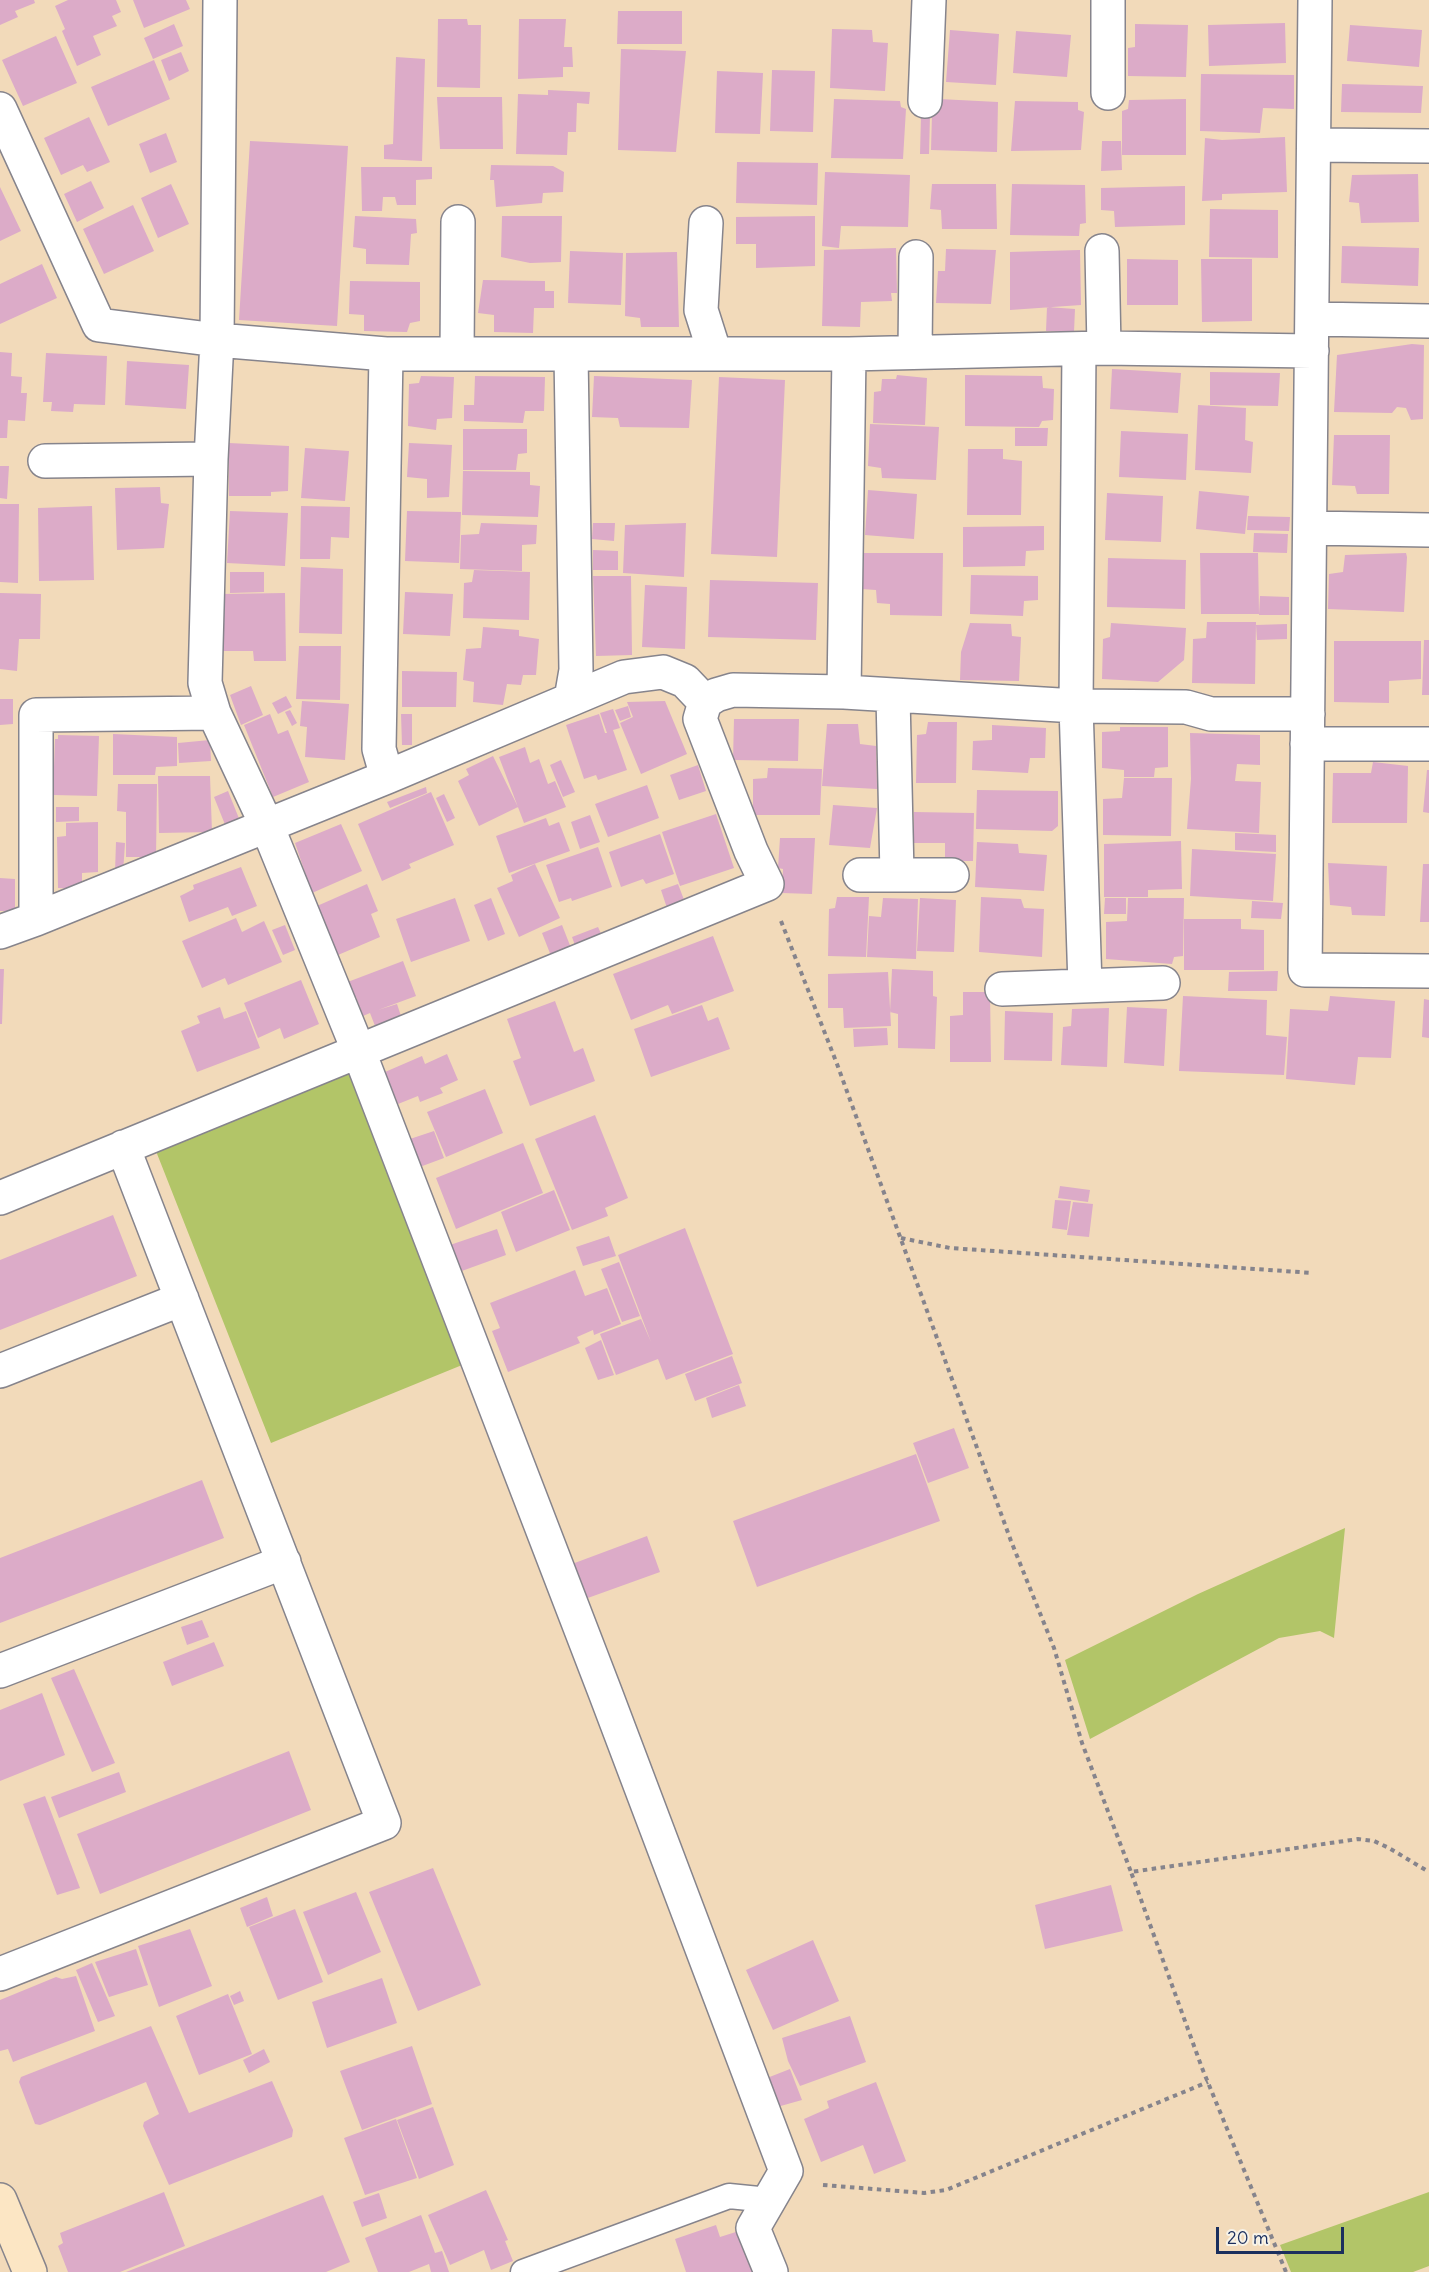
<!DOCTYPE html>
<style>
body{margin:0}
#map{position:relative;width:1429px;height:2272px;overflow:hidden;background:#f2daba;font-family:Delius,sans-serif}
canvas{display:block}
.scale{position:absolute;left:1216px;top:2227px;width:128px;height:27px;box-sizing:border-box;border:3px solid #1b2f5e;border-top:0;padding-left:8px;font-size:18px;line-height:21px;white-space:nowrap;color:#1b2f5e;-webkit-text-stroke:4px #f7f3e8;paint-order:stroke}
</style>
<div id="map">
<canvas width="1429" height="2272"></canvas>
<div class="scale">20 m</div>
</div>
<script>
const context = document.querySelector('canvas').getContext('2d');
context.lineJoin = 'round';
function paint(path, color) { context.fillStyle = color; context.fill(path, 'evenodd'); }
const shape = rows => new Path2D(rows.map(r => 'M' + r).join(''));
function strokePath(path, color, width, dash) { context.strokeStyle = color; context.lineWidth = width; context.lineCap = dash ? 'butt' : 'round'; context.setLineDash(dash || []); context.stroke(path); }
paint(shape([
 [352,1063,467,1363,271,1443,152,1141],
 [1345,1528,1334,1638,1320,1631,1279,1638,1090,1739,1065,1660,1198,1594],
 [1429,2192,1429,2266,1413,2272,1291,2272,1280,2245]
]), '#b2c568');
paint(shape([
 [0,0,34,0,35,3,15,11,18,17,0,25],
 [68,0,116,0,121,12,112,16,117,26,93,36,101,55,77,66,62,31,65,29,55,6],
 [133,0,186,0,190,9,144,28],
 [618,11,682,11,682,44,617,44],
 [438,19,467,19,468,25,481,25,480,88,437,87],
 [519,19,566,19,564,47,572,47,573,67,563,67,563,77,518,79],
 [1285,23,1286,63,1209,66,1208,25],
 [174,24,183,46,153,59,144,38],
 [1135,24,1188,25,1186,77,1128,76,1128,48,1135,47],
 [1350,25,1422,30,1419,67,1347,61],
 [832,29,872,30,873,42,888,43,885,91,830,88],
 [950,30,999,34,996,85,946,82],
 [1016,31,1071,35,1067,77,1013,73],
 [56,36,77,83,23,106,2,60],
 [621,49,686,51,676,152,618,150],
 [181,52,189,71,169,81,161,60],
 [396,57,425,59,422,161,384,159,384,145,393,144],
 [154,60,170,99,108,126,91,87],
 [772,70,815,71,813,132,770,131],
 [717,71,763,73,760,134,715,133],
 [1201,74,1294,75,1294,109,1263,108,1260,133,1200,131],
 [1342,84,1423,86,1421,113,1341,112],
 [548,90,590,92,589,104,577,103,576,132,568,132,567,155,516,154,518,94,548,95],
 [437,97,502,97,503,149,440,149],
 [834,99,900,101,901,107,906,109,903,159,831,158],
 [939,99,998,102,997,152,931,150,932,114,937,114],
 [1186,99,1186,155,1122,155,1122,111,1128,109,1129,100],
 [1015,101,1078,102,1078,110,1084,112,1081,150,1011,151],
 [930,115,929,154,920,154,921,116],
 [89,117,110,162,87,172,83,165,61,175,44,138],
 [166,133,177,162,150,173,139,144],
 [1285,137,1287,192,1222,194,1222,200,1202,201,1205,138,1222,140],
 [250,141,348,146,337,326,239,320],
 [1102,141,1121,141,1122,170,1101,171],
 [737,162,818,163,817,205,736,203],
 [491,165,553,166,564,172,563,192,543,193,542,203,496,207,494,180,490,180],
 [361,167,432,167,432,179,416,180,416,205,397,205,395,197,383,197,382,211,362,211],
 [825,172,910,175,908,227,841,226,839,248,822,246],
 [1418,174,1419,222,1361,223,1359,203,1349,202,1352,175],
 [91,181,104,208,77,222,64,194],
 [171,184,189,224,158,238,141,198],
 [932,184,996,184,997,229,942,229,941,210,930,209],
 [1012,184,1085,185,1086,223,1080,224,1079,236,1010,235],
 [1185,186,1185,225,1115,227,1114,211,1101,210,1101,188],
 [0,187,21,231,0,241],
 [133,205,154,251,104,274,83,229],
 [1210,209,1278,210,1278,258,1209,257],
 [355,216,416,219,417,233,411,234,409,265,366,264,366,249,353,247],
 [502,216,562,216,561,262,530,263,501,257],
 [815,216,815,266,756,268,756,244,736,244,736,217],
 [1342,246,1419,248,1418,286,1341,283],
 [896,248,897,293,891,293,892,301,861,302,860,327,822,326,824,250],
 [946,249,996,250,991,304,936,303,938,271,945,271],
 [1080,250,1081,305,1010,310,1010,252],
 [570,251,623,253,621,305,568,303],
 [677,252,679,327,641,327,640,318,625,316,626,253],
 [1127,259,1178,260,1178,305,1127,305],
 [1201,259,1252,259,1252,321,1202,322],
 [42,264,57,298,0,324,0,284],
 [483,280,545,281,545,291,554,291,554,308,534,308,533,333,494,332,494,315,478,313],
 [350,281,420,282,420,321,410,323,407,332,364,331,364,315,349,314],
 [1047,307,1075,309,1074,332,1046,331],
 [1412,344,1424,345,1423,419,1411,420,1406,408,1397,407,1392,413,1334,412,1337,355],
 [0,352,12,353,11,376,22,377,21,393,27,393,25,421,8,420,7,438,0,438],
 [46,353,107,356,105,405,74,404,73,412,51,411,52,402,43,402],
 [127,361,189,365,186,409,125,405],
 [1112,369,1181,373,1178,413,1110,409],
 [1210,372,1280,373,1278,406,1210,405],
 [897,375,927,378,925,425,873,423,874,392,881,391,882,379,896,379],
 [965,375,1042,376,1043,388,1054,389,1053,420,1042,421,1039,427,965,426],
 [421,376,454,377,452,418,437,419,436,430,408,426,409,384,419,383],
 [475,376,545,377,544,411,525,411,523,423,464,421,464,405,474,405],
 [594,376,692,380,689,428,620,427,618,418,592,417],
 [719,377,785,380,777,557,711,554],
 [1198,405,1246,408,1245,440,1253,442,1251,473,1195,470],
 [870,424,939,427,936,480,882,478,881,468,868,466],
 [1015,428,1048,428,1047,446,1015,446],
 [463,429,527,429,527,453,518,454,516,470,463,470],
 [1121,431,1188,434,1186,480,1119,477],
 [1334,435,1390,435,1389,494,1357,494,1355,486,1332,485],
 [229,443,289,446,288,491,271,492,271,496,229,496],
 [409,443,452,445,449,497,427,498,427,479,407,477],
 [305,448,349,451,345,501,301,498],
 [968,449,1003,449,1003,459,1022,461,1021,515,967,515],
 [0,466,9,466,7,499,0,498],
 [463,471,530,472,530,485,540,486,538,517,462,515],
 [160,487,161,503,169,504,164,548,117,550,115,488],
 [868,490,917,494,914,539,865,535],
 [1199,491,1249,496,1245,534,1196,529],
 [1107,493,1163,496,1161,542,1105,540],
 [0,504,19,504,18,583,0,582],
 [92,506,94,580,39,581,38,508],
 [301,506,350,507,349,538,331,537,330,559,300,559],
 [230,511,288,513,285,566,227,563],
 [407,511,461,512,459,563,405,561],
 [1248,516,1290,517,1289,531,1247,530],
 [481,523,537,525,536,544,522,545,522,571,460,569,461,535,479,534],
 [593,523,615,523,614,541,592,539],
 [686,523,684,577,623,573,625,525],
 [1044,526,1044,550,1026,551,1025,566,963,567,963,527],
 [1254,533,1288,534,1287,553,1253,552],
 [593,550,618,551,618,570,593,570],
 [862,553,943,553,942,616,890,615,890,604,877,603,876,590,861,589],
 [1200,553,1258,553,1259,614,1201,614],
 [1406,553,1407,557,1404,612,1328,609,1329,574,1343,572,1345,555],
 [1108,558,1186,560,1185,609,1107,607],
 [301,567,343,569,342,634,299,633],
 [474,570,530,572,529,620,463,618,464,583,472,582],
 [230,572,264,572,264,592,230,593],
 [971,575,1038,576,1038,600,1024,601,1023,616,970,614],
 [593,576,631,576,632,655,596,656],
 [710,580,818,583,816,640,708,637],
 [645,585,687,587,685,649,642,647],
 [405,592,453,594,450,636,403,634],
 [0,593,41,594,40,639,19,639,17,671,0,669],
 [285,593,286,661,254,661,253,651,222,651,222,594],
 [1260,596,1289,597,1289,615,1259,615],
 [1207,622,1256,622,1255,684,1192,683,1193,639,1206,638],
 [970,623,1011,624,1012,636,1021,637,1019,681,960,680,961,652],
 [1111,623,1186,628,1184,660,1158,682,1102,679,1103,639,1110,637],
 [1287,624,1287,639,1257,640,1256,625],
 [483,627,519,630,519,636,539,639,536,675,523,675,521,685,507,684,503,705,473,702,474,682,463,680,466,649,481,648],
 [1424,640,1429,640,1429,695,1422,695],
 [1334,641,1421,641,1421,679,1389,681,1389,703,1334,702],
 [299,646,341,646,340,700,296,699],
 [402,671,457,672,456,707,402,707],
 [251,686,263,715,241,725,230,695],
 [286,696,292,707,278,714,272,703],
 [0,699,13,699,13,724,0,725],
 [302,701,349,704,345,760,305,757,307,727,300,726],
 [665,701,687,754,641,774,620,723,633,717,627,702],
 [628,706,631,717,620,721,615,710],
 [613,709,620,728,613,730,627,770,598,780,596,775,584,779,566,725,599,714,605,733,607,733,600,713],
 [290,710,297,723,292,726,285,712],
 [270,714,278,734,288,730,309,782,273,797,244,725],
 [401,714,412,714,412,745,402,745],
 [734,719,799,719,798,761,733,760],
 [928,722,957,722,956,783,916,783,917,735,926,734],
 [827,724,858,724,860,744,876,746,877,789,822,786],
 [992,725,1046,728,1045,758,1030,758,1028,773,972,770,973,741,992,740],
 [1120,727,1168,727,1168,767,1155,768,1154,777,1124,777,1124,770,1102,768,1102,732,1120,731],
 [1190,733,1260,735,1260,765,1237,764,1235,781,1261,782,1259,833,1187,829,1191,779],
 [113,734,177,737,177,766,156,767,155,775,113,775],
 [58,735,99,736,97,796,53,795,55,739,58,739],
 [210,740,211,761,179,763,178,743],
 [525,747,530,763,539,759,548,784,555,781,566,807,524,823,499,757],
 [493,756,518,807,479,826,458,781,469,775,466,769],
 [561,760,575,792,563,797,550,765],
 [1373,762,1408,766,1407,823,1332,823,1333,773,1371,773],
 [698,765,706,791,679,800,670,775],
 [768,768,822,769,820,815,753,815,753,779,767,778],
 [1427,770,1429,770,1429,813,1423,812],
 [158,776,210,776,212,832,159,833],
 [1124,778,1172,778,1171,836,1103,835,1103,799,1122,798],
 [118,784,157,784,156,857,126,857,126,812,117,811],
 [647,785,659,818,608,837,595,804],
 [426,787,427,793,390,808,387,802],
 [977,790,1058,791,1058,826,1052,831,976,829],
 [228,791,240,821,226,827,214,797],
 [431,792,454,845,409,864,411,868,382,881,358,824],
 [444,794,455,818,447,822,436,798],
 [833,805,877,808,870,848,829,845],
 [56,807,79,807,79,821,56,822],
 [914,812,974,813,973,861,945,861,945,843,914,843],
 [716,814,734,868,680,886,662,832],
 [590,815,600,842,580,849,571,822],
 [546,818,549,826,559,822,570,851,509,873,496,836],
 [98,822,98,872,82,873,82,889,58,888,57,837,66,836,66,823],
 [341,824,362,871,312,893,295,843],
 [1235,833,1276,835,1276,852,1235,850],
 [660,834,674,874,646,884,643,879,621,887,609,852],
 [780,838,815,838,812,894,782,893,783,869,778,868],
 [1181,841,1182,889,1148,890,1148,897,1104,897,1104,844],
 [116,842,125,843,123,873,115,872],
 [977,842,1018,844,1019,853,1047,855,1044,891,975,887],
 [598,847,612,887,572,901,571,898,559,902,546,865],
 [1192,849,1276,854,1273,901,1190,896],
 [1328,863,1387,866,1385,916,1352,915,1351,907,1330,905],
 [535,864,560,918,519,937,497,888,513,881,511,875],
 [1423,864,1429,864,1429,922,1420,922],
 [241,867,257,906,232,916,228,907,189,922,180,896,194,889,193,885],
 [0,878,15,879,15,911,0,911],
 [367,884,378,911,371,914,380,937,338,955,317,906],
 [678,884,686,905,668,911,661,890],
 [837,897,869,897,866,957,828,956,829,909,835,908],
 [981,897,1021,899,1024,908,1044,909,1042,957,979,952],
 [455,898,470,941,411,962,396,919],
 [491,898,505,934,488,941,474,905],
 [883,898,918,899,916,959,867,957,869,916,881,917],
 [920,898,956,900,954,952,917,951],
 [1105,898,1126,898,1126,914,1104,914],
 [1128,898,1184,898,1183,956,1174,957,1172,964,1106,959,1106,922,1127,921],
 [1252,901,1283,903,1281,919,1251,918],
 [236,918,242,932,264,921,282,962,228,985,225,978,202,988,182,941],
 [1184,919,1241,919,1241,929,1264,930,1264,970,1184,970],
 [285,925,295,950,283,955,272,930],
 [562,925,573,953,553,961,542,933],
 [598,927,603,938,576,948,572,937],
 [713,936,734,991,672,1014,668,1005,631,1020,613,974],
 [403,961,416,996,378,1010,397,1004,403,1022,377,1031,370,1013,363,1016,356,997,351,998,345,983],
 [0,969,4,969,2,1024,0,1024],
 [892,969,933,971,933,996,937,997,935,1049,898,1048,898,1014,890,1012],
 [1278,971,1277,991,1228,991,1229,972],
 [888,972,891,1026,844,1028,843,1008,828,1008,828,974],
 [301,980,319,1024,284,1039,280,1028,258,1038,244,1003],
 [963,992,990,992,991,1062,950,1062,950,1016,963,1015],
 [1183,996,1267,1000,1266,1035,1287,1037,1284,1075,1179,1071],
 [1330,996,1395,1001,1391,1058,1358,1057,1355,1085,1286,1079,1290,1009,1328,1011],
 [1424,999,1429,1000,1429,1038,1422,1037],
 [555,1001,574,1052,583,1048,595,1081,530,1106,513,1061,521,1058,507,1019],
 [702,1005,708,1021,718,1017,730,1049,651,1077,634,1029],
 [220,1007,224,1019,246,1011,260,1048,197,1072,181,1031,200,1023,197,1016],
 [1127,1007,1167,1009,1164,1066,1124,1063],
 [1109,1008,1107,1067,1061,1065,1063,1027,1071,1026,1072,1009],
 [1005,1011,1053,1013,1052,1061,1004,1060],
 [887,1028,888,1045,854,1047,853,1029],
 [447,1054,458,1080,440,1088,443,1093,420,1102,418,1096,398,1104,385,1072,422,1056,425,1064],
 [485,1089,503,1133,446,1157,427,1112],
 [595,1115,628,1198,605,1208,608,1216,572,1230,535,1139],
 [434,1131,444,1158,417,1168,407,1140],
 [523,1143,543,1193,456,1229,436,1178],
 [1060,1186,1090,1190,1088,1202,1058,1198],
 [554,1190,570,1230,516,1252,501,1212],
 [1055,1200,1071,1201,1067,1230,1052,1228],
 [1073,1202,1093,1204,1089,1237,1067,1235],
 [113,1215,137,1276,0,1330,0,1260],
 [685,1228,733,1354,666,1380,658,1359,616,1375,600,1334,641,1319,651,1342,618,1255],
 [497,1229,506,1255,459,1272,450,1245],
 [609,1236,616,1256,583,1266,576,1247],
 [619,1262,640,1316,622,1322,601,1269],
 [575,1270,585,1296,607,1288,621,1324,594,1335,593,1330,577,1337,580,1343,508,1372,492,1331,500,1328,490,1303],
 [601,1340,614,1375,598,1380,585,1348],
 [732,1356,742,1383,695,1401,685,1374],
 [739,1385,746,1406,712,1418,706,1398],
 [954,1428,969,1468,928,1483,913,1443],
 [916,1454,940,1521,757,1587,733,1521],
 [202,1480,224,1538,0,1623,0,1558],
 [647,1536,660,1572,585,1599,572,1564],
 [202,1620,209,1637,187,1645,181,1627],
 [214,1642,224,1666,172,1686,163,1662],
 [74,1669,115,1763,92,1772,51,1678],
 [42,1693,65,1755,0,1781,0,1710],
 [289,1751,311,1810,100,1894,77,1834],
 [119,1772,126,1792,59,1818,51,1797],
 [45,1796,80,1888,57,1895,23,1804],
 [433,1868,481,1985,418,2011,369,1892],
 [1111,1885,1123,1931,1045,1949,1035,1905],
 [356,1892,381,1952,328,1975,303,1912],
 [267,1897,273,1916,247,1927,240,1908],
 [295,1909,323,1982,278,2000,249,1927],
 [190,1929,212,1986,159,2007,138,1946],
 [813,1940,839,2001,773,2030,746,1970],
 [136,1949,148,1985,109,1997,95,1962],
 [92,1963,115,2016,98,2022,76,1970],
 [76,1976,95,2031,13,2062,8,2049,0,2051,0,2000,56,1977,62,1979],
 [382,1978,397,2023,327,2048,312,2002],
 [240,1991,244,2001,234,2005,230,1996],
 [228,1994,252,2054,199,2075,176,2016],
 [850,2016,866,2062,800,2086,788,2061,782,2038],
 [151,2026,189,2113,272,2081,293,2130,292,2137,169,2185,143,2126,144,2122,159,2114,146,2082,40,2125,35,2124,19,2082,21,2077],
 [412,2046,432,2104,362,2130,340,2071],
 [264,2049,270,2062,249,2073,243,2060],
 [790,2069,802,2100,777,2107,767,2078],
 [876,2082,906,2161,874,2174,863,2145,821,2162,804,2119,829,2108,827,2101],
 [433,2107,454,2165,419,2179,397,2120],
 [396,2119,417,2178,365,2195,344,2138],
 [486,2190,508,2240,505,2241,513,2261,491,2270,484,2250,450,2265,428,2215],
 [164,2192,185,2246,120,2272,68,2272,58,2246,63,2243,60,2233],
 [379,2193,387,2218,362,2227,353,2202],
 [323,2195,350,2262,326,2272,126,2272],
 [421,2215,435,2253,442,2251,449,2272,431,2272,429,2264,409,2272,378,2272,365,2238],
 [716,2225,720,2237,739,2231,753,2272,686,2272,675,2239]
]), '#dcabc8');
const lane = shape([
 [523,2272,729,2196,769,2200]
]);
const street = shape([
 [220,0,217,340,211,459,205,683,214,713,267,826,359,1052,605,1692,786,2171,753,2228,771,2272],
 [1315,0,1305,970,1429,971],
 [1108,93,1108,0],
 [925,101,929,0],
 [0,109,99,325,217,340,386,354,849,354,1104,348,1312,351],
 [1314,145,1429,146],
 [706,223,701,310,715,354],
 [1102,251,1104,348],
 [1312,319,1429,321],
 [1079,349,1076,706,1085,986],
 [915,352,916,257],
 [386,354,379,749,387,777],
 [457,354,458,222],
 [571,354,576,670,571,699],
 [45,461,211,459],
 [1310,528,1429,530],
 [844,692,849,354],
 [893,696,897,875],
 [1307,744,1429,744],
 [860,875,952,875],
 [36,919,36,715,214,713],
 [0,932,36,919,387,777,624,677,663,672,685,681,705,702,716,695,733,690,844,692,1076,706,1186,707,1211,714,1308,714],
 [1002,989,1163,983],
 [0,1198,767,884,751,851,700,719,705,702],
 [0,1371,182,1299],
 [0,1671,284,1562],
 [0,1974,384,1823,123,1147]
]);
const secondary = shape([
 [0,2200,30,2272]
]);
strokePath(lane, '#86848c', 27);
strokePath(street, '#86848c', 36);
strokePath(secondary, '#86848c', 36);
strokePath(shape([
 [781,921,837,1064,1011,1541,1054,1648,1082,1743,1131,1872],
 [901,1238,950,1248,1313,1273],
 [823,2185,924,2193,946,2190,1208,2082],
 [1286,2272,1202,2068,1131,1872,1358,1839,1374,1841,1389,1848,1429,1872]
]), '#86848c', 4, [4.5, 4.5]);
strokePath(lane, '#fff', 24);
strokePath(street, '#fff', 33);
strokePath(secondary, '#fce6c4', 33);
</script>
